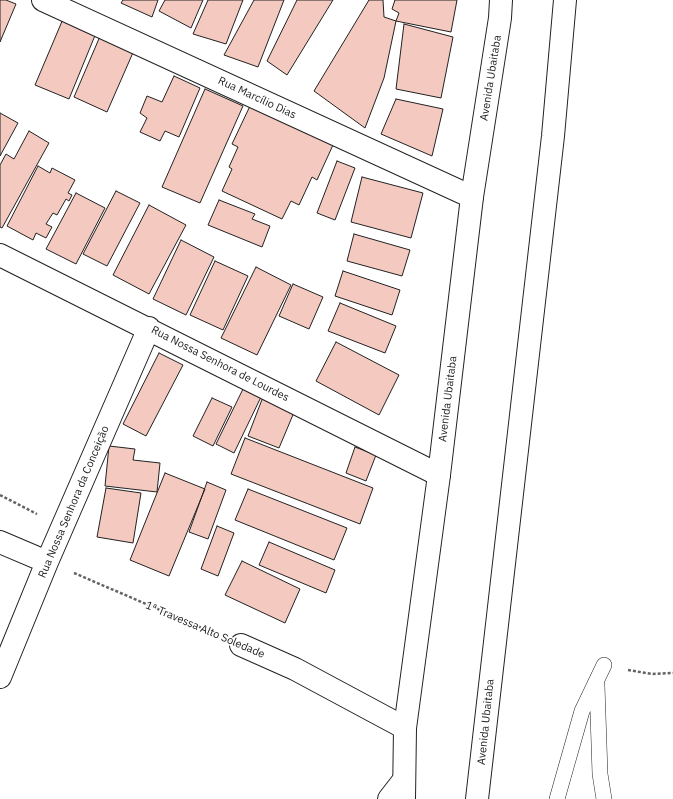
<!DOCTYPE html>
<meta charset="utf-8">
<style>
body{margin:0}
canvas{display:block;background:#fff}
</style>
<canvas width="673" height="799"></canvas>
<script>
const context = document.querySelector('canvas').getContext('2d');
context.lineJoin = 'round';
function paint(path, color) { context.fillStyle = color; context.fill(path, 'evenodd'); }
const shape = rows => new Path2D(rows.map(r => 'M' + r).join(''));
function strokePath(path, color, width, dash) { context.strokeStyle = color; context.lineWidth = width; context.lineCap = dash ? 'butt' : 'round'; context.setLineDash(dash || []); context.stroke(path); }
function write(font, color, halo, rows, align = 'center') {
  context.font = font + ' "IBM Plex Sans",sans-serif'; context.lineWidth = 3; context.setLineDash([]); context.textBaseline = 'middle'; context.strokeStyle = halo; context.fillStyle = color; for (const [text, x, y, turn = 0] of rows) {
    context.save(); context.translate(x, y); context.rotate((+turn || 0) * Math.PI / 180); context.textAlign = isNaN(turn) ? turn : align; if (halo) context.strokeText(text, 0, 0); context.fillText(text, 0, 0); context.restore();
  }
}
const building = shape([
 [0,0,6,0,16,4,0,42,0,0],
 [123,0,158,0,152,17,121,3,123,0],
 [165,0,203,0,191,28,159,11,165,0],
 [208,0,243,0,226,44,193,34,208,0],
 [254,0,284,0,258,67,224,55,254,0],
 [297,0,333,0,287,75,267,61,297,0],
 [369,0,383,0,384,17,396,21,384,78,365,128,314,91,369,0],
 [395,0,457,0,451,32,396,21,399,13,392,9,395,0],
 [63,19,96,33,69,99,35,85,63,19],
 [404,24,453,37,441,98,396,89,404,24],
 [101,34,135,48,107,112,74,97,101,34],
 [174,76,200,88,179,137,165,131,160,141,140,132,147,118,140,113,147,96,162,102,174,76],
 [205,89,243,106,200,203,162,187,205,89],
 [396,99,443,109,432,156,381,134,396,99],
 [250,106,333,145,317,180,312,177,299,205,291,201,282,219,222,191,232,169,229,167,238,147,232,144,250,106],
 [0,113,18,123,0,156,0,113],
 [29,131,49,143,2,228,0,227,0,165,6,154,14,159,29,131],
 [337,161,355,168,335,220,317,213,337,161],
 [38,166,50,173,52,168,75,180,68,193,72,195,69,201,66,199,57,215,53,213,46,224,52,227,46,238,36,233,33,240,7,226,38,166],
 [362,177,423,193,411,238,351,222,362,177],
 [116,191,140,203,107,266,83,254,116,191],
 [76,193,105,208,76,264,46,249,76,193],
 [219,200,255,214,252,219,270,226,262,247,208,225,219,200],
 [149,205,186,225,149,294,113,275,149,205],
 [354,234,410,250,402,276,347,261,354,234],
 [181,240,214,257,186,315,153,299,181,240],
 [215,261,248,276,223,330,190,315,215,261],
 [256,267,291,285,257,355,221,338,256,267],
 [343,271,400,290,392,315,335,296,343,271],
 [293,284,323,297,309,329,279,316,293,284],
 [340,303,396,326,385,353,328,331,340,303],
 [336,342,399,375,379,415,316,381,336,342],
 [159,353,183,365,146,436,123,424,159,353],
 [243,389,261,397,234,453,216,444,243,389],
 [263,397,295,410,279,448,248,436,263,397],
 [212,398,232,407,213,446,193,436,212,398],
 [245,438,373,488,360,524,231,474,245,438],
 [109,446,135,449,133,460,160,463,157,492,105,486,109,446],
 [355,447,376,455,366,481,346,473,355,447],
 [165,473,205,489,169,576,130,560,165,473],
 [207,482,226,490,208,539,189,532,207,482],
 [106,488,141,493,133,543,97,537,106,488],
 [248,489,347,528,334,560,235,520,248,489],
 [217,526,234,533,218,576,201,569,217,526],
 [269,542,335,570,326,593,259,565,269,542],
 [242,561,300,589,285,623,225,595,242,561]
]);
paint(building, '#f3c9c0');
strokePath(building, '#222', 1);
const service = shape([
 [597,685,600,774,604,799],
 [557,799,582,711,604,665]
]);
const minor = shape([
 [43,0,472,197],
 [0,255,439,475],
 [0,542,47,562],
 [241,645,295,669,405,728],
 [0,677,47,562,149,328],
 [389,799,403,781]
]);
const primary = shape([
 [404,799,405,728,439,475,472,197,500,18,501,0],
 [477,799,553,136,565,0]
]);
strokePath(service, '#222', 16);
strokePath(minor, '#222', 24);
strokePath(primary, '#222', 24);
strokePath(shape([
 [0,495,37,514],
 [74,573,216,634],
 [628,670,652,674,673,673]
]), '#646464', 2.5, [3, 2]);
strokePath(service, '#fff', 15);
strokePath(minor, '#fff', 22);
strokePath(primary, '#fff', 22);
write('11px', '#222', '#fff', [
 ["Avenida Ubaitaba",491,78,-81],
 ["Rua Marcílio Dias",257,98,25],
 ["Rua Nossa Senhora de Lourdes",220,364,27],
 ["Avenida Ubaitaba",448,399,-83],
 ["Rua Nossa Senhora da Conceição",74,502,-67],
 ["1ª Travessa Alto Soledade",205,630,23],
 ["Avenida Ubaitaba",486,722,-84]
]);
</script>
